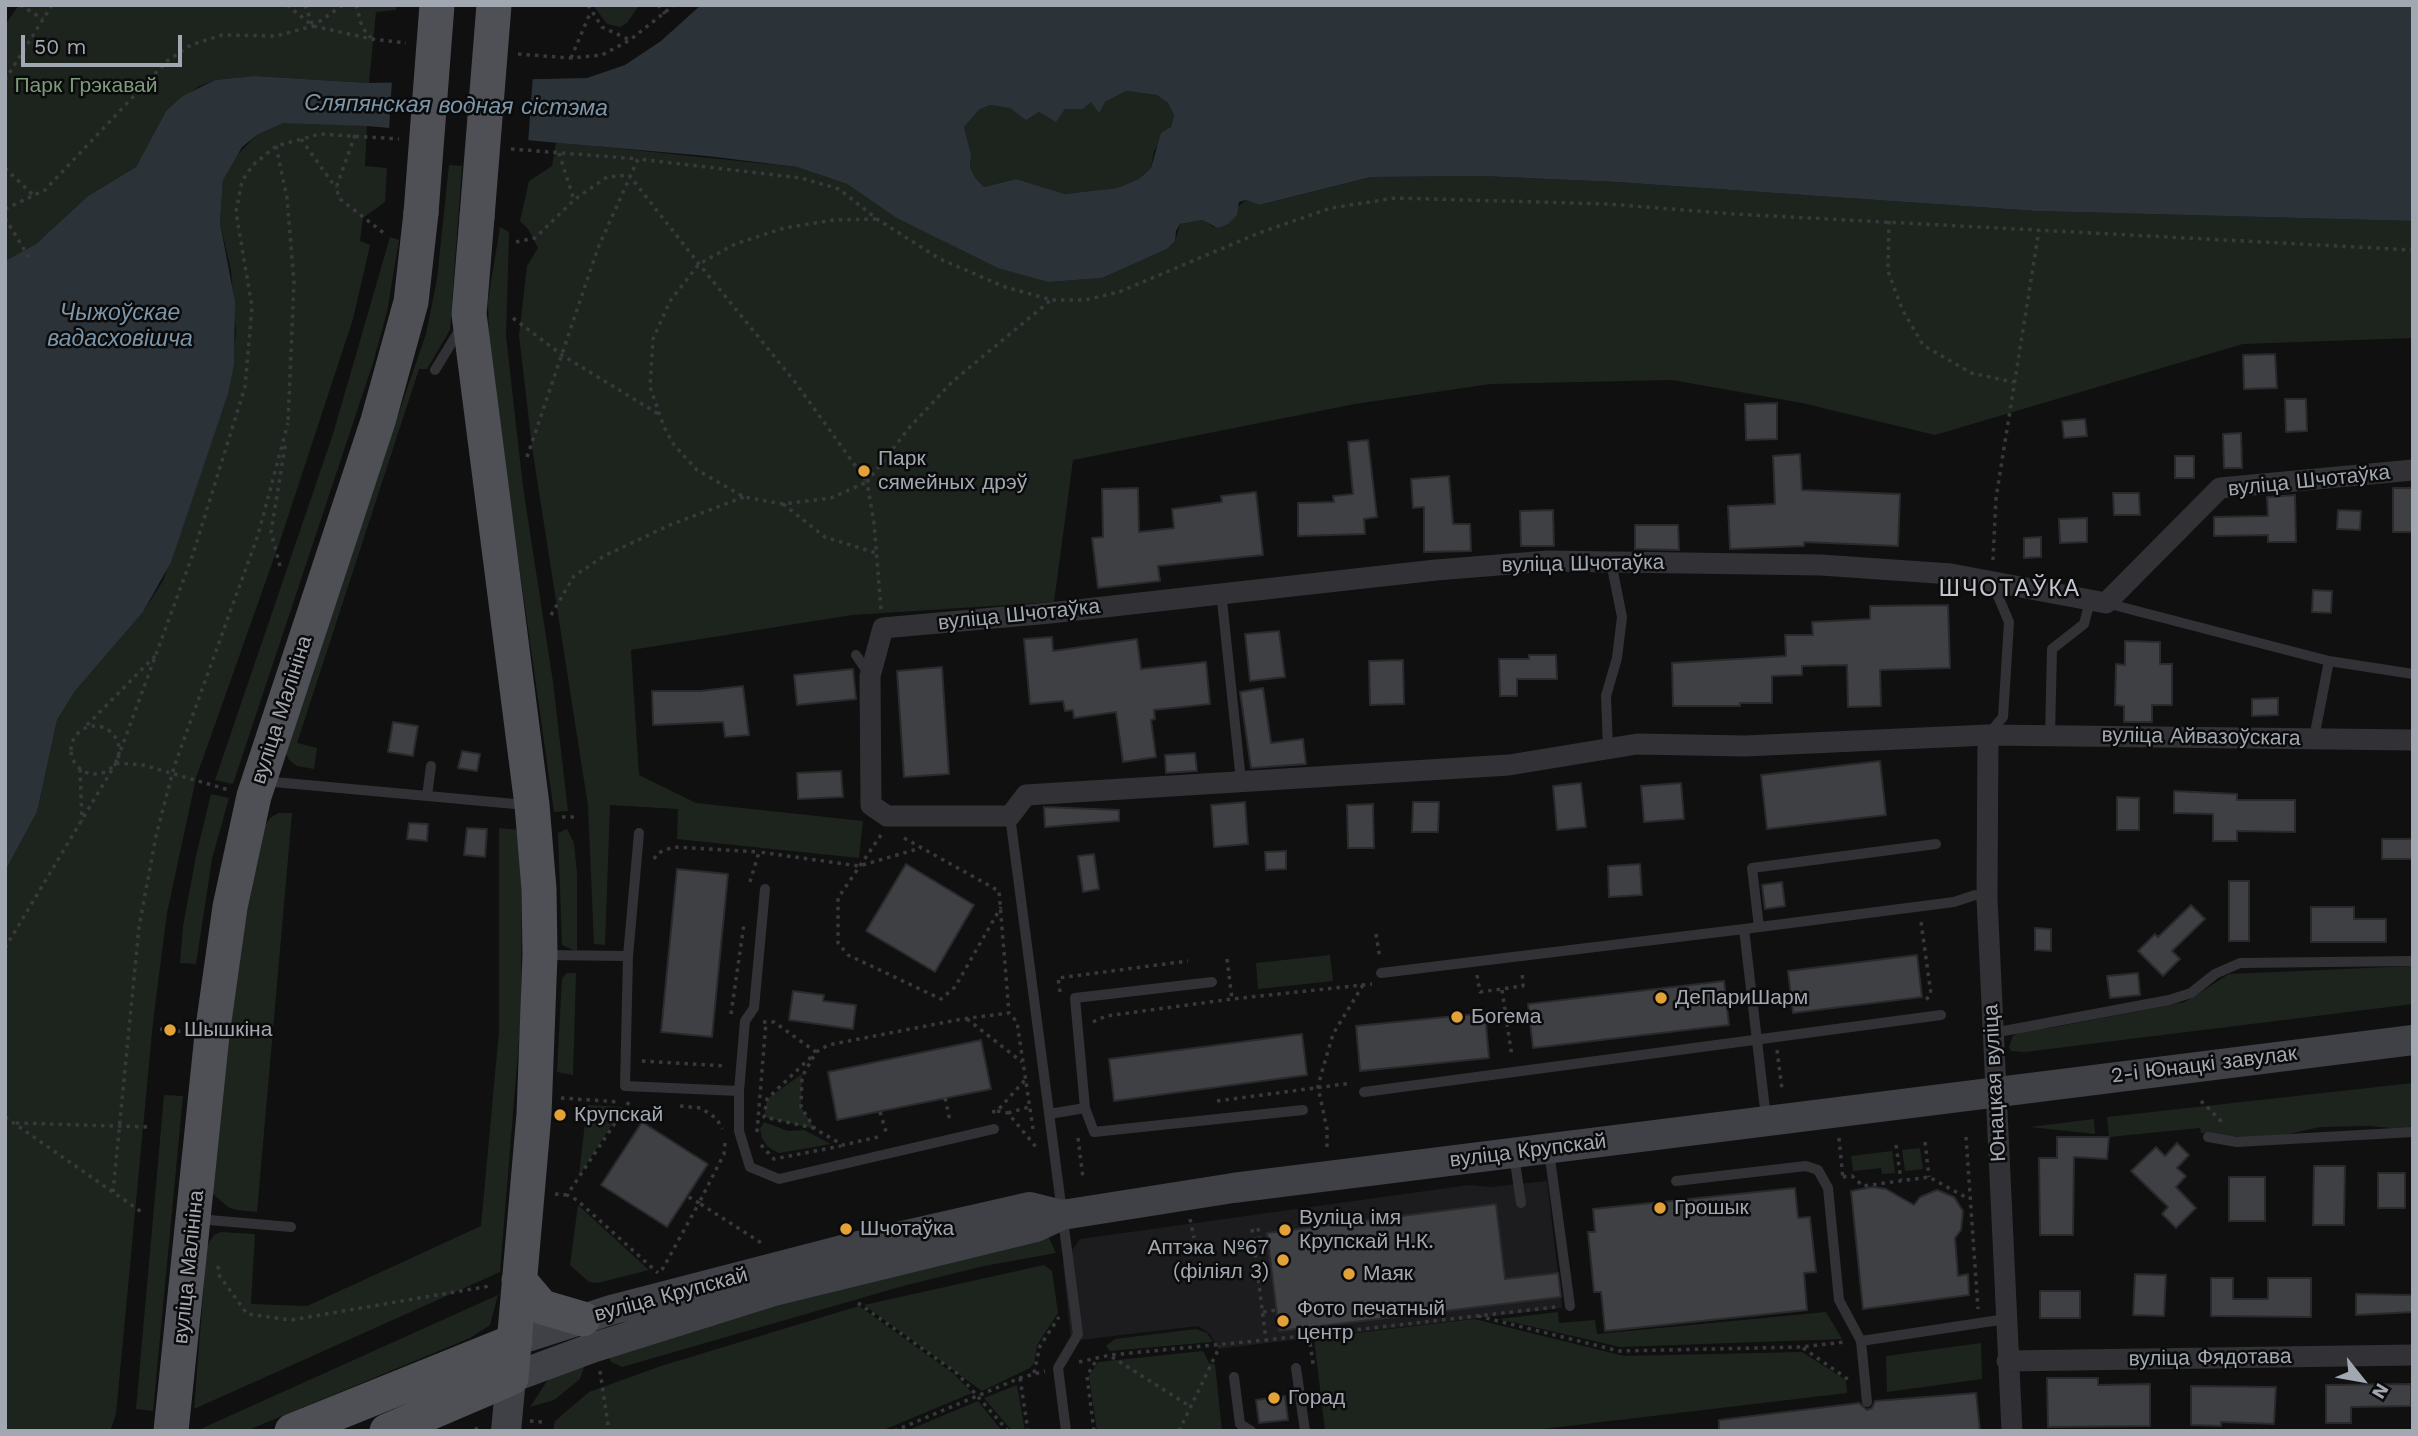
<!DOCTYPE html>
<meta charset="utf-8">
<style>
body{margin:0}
#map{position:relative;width:2418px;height:1436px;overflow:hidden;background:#101011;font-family:"Work Sans",sans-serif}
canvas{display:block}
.frame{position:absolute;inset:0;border:7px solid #a2a8b1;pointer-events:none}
.north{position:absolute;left:2327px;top:1345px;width:70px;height:70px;-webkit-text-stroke:5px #0b0b0c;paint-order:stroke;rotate:121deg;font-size:19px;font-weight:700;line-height:28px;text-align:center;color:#a2a8b1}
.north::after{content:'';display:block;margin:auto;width:24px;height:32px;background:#a2a8b1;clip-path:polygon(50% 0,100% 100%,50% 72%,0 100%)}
.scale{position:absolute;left:21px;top:35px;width:161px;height:32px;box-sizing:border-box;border:4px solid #a2a8b1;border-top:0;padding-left:9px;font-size:21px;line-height:24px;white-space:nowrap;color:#a2a8b1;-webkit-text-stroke:5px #0b0b0c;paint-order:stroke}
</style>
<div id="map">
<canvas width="2418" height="1436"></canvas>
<div class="frame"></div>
<div class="north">N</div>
<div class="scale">50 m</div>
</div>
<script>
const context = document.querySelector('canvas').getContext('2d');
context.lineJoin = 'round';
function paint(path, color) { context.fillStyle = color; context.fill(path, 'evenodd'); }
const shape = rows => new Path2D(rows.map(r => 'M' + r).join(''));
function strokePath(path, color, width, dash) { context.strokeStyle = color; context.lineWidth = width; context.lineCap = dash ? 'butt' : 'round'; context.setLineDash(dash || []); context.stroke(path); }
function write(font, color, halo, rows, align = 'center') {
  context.font = font + ' "Work Sans",sans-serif'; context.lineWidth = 5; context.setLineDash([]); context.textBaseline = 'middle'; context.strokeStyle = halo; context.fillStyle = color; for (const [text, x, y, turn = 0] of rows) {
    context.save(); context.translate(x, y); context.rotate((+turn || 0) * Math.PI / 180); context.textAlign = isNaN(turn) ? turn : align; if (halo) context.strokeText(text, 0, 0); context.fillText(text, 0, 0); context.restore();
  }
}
paint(shape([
 [1547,1181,1562,1308,1218,1349,1210,1334,1198,1326,1071,1341,1063,1263,1080,1239,1469,1185,1491,1187]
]), '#1c1c1e');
paint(shape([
 [19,5,396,5,396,10,376,12,369,83,254,76,215,80,198,87,166,111,136,167,88,196,36,244,5,261,5,25],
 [593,5,639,5,627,23,620,27,607,24],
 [1126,91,1157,95,1168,103,1174,115,1171,127,1154,151,1151,168,1139,179,1117,188,1065,194,1016,179,984,187,976,179,970,168,971,154,964,127,979,110,990,105,1010,108,1026,119,1039,112,1056,121,1065,109,1083,109,1091,102,1105,102],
 [314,122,367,126,365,166,387,168,385,202,363,218,360,241,370,245,353,319,280,541,196,778,167,913,153,1022,116,1414,110,1431,5,1431,5,871,37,812,57,720,75,691,143,612,163,581,228,394,236,333,231,270,220,223,223,180,231,161,257,135,283,123],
 [556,142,797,167,847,184,895,217,1049,282,1102,278,1167,249,1175,241,1180,224,1202,220,1214,227,1246,200,1259,205,1371,177,1482,176,1616,182,2036,211,2413,221,2413,338,2243,344,1935,435,1802,403,1672,380,1490,384,1355,404,1073,460,1054,602,852,615,631,650,639,775,696,803,863,821,859,858,677,839,678,809,610,805,605,945,594,944,588,806,532,447,519,335,527,266,538,248,528,229,520,221,529,181,552,166],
 [449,165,462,166,450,330,427,369,419,369,297,743,317,748,314,769,297,766,289,760,284,749,286,739,426,334,437,279],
 [500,227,509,232,506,336,523,487,553,682,568,811,554,812,489,352,488,300],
 [390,237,399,240,387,312,373,363,233,784,215,780,333,434],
 [211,794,229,798,212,859,196,964,180,963,183,926,196,856],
 [278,813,292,813,257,1212,237,1210,228,1207,212,1193,233,967,264,827,270,818],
 [499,828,519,830,522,841,521,1016,500,1272,194,1409,207,1246,214,1235,221,1232,255,1234,251,1304,307,1306,481,1226,499,1031],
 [567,829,574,843,577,873,577,952,562,945,558,833],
 [1330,955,1333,981,1258,989,1256,963],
 [2413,966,2413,1004,2025,1052,2011,1051,2009,1047,2013,1036,2022,1030,2050,1028,2185,1002,2229,974],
 [567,973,576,973,573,1075,557,1072,562,978],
 [802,1074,801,1107,815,1129,764,1117,767,1099],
 [2413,1083,2413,1130,2369,1126,2320,1127,2284,1135,2250,1138,2201,1133,2200,1128,2109,1137,2107,1117],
 [164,1095,183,1096,153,1411,136,1409],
 [587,1105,623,1107,579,1176],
 [2094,1119,2095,1134,2030,1127],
 [764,1122,788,1131,804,1130,831,1144,779,1153,768,1147,762,1138,760,1129],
 [1920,1148,1923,1169,1905,1171,1902,1150],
 [1892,1151,1895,1173,1882,1174,1881,1168,1853,1171,1851,1156],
 [578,1205,649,1270,598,1283,589,1282,570,1265],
 [1048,1236,1056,1253,984,1266,903,1286,622,1367,611,1362,606,1350,751,1306],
 [1044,1265,1052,1271,1058,1313,1037,1345,1034,1363,1030,1368,982,1391,864,1305],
 [498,1295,490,1325,470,1338,246,1431,196,1431],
 [859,1306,954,1374,972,1393,881,1431,553,1431,555,1421,589,1392,661,1366],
 [1558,1312,1559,1323,1595,1320,1597,1334,1826,1312,1842,1339,1620,1347,1499,1319],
 [1474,1319,1624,1356,1802,1352,1846,1380,1847,1393,1526,1431,1325,1431,1314,1338],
 [1196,1329,1207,1333,1213,1342,1110,1351,1106,1346,1115,1339],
 [1981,1343,1982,1379,1887,1392,1886,1356],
 [1203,1351,1209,1363,1215,1364,1222,1431,1097,1431,1089,1376,1098,1362],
 [582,1359,584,1367,580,1379,554,1400,530,1407,547,1381],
 [1017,1385,1025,1431,1012,1431,984,1398],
 [978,1401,1002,1431,906,1431]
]), '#1d241d');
paint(shape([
 [701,5,2413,5,2413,221,2036,211,1616,182,1482,176,1371,177,1259,205,1246,200,1239,202,1237,215,1228,224,1218,228,1202,220,1180,224,1176,231,1175,241,1167,249,1102,278,1049,282,998,268,895,217,847,184,797,167,707,156,367,126,283,123,257,135,242,147,223,180,220,223,235,302,234,364,228,394,171,562,143,612,75,691,57,720,37,812,5,871,5,261,36,244,88,196,136,167,166,111,183,96,215,80,254,76,369,83,587,78,625,65,661,41],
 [1126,91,1157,95,1168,103,1174,115,1171,127,1161,133,1151,168,1139,179,1117,188,1065,194,1016,179,984,187,976,179,970,168,971,154,964,127,979,110,990,105,1010,108,1026,120,1039,112,1056,122,1065,109,1083,109,1091,102,1099,113,1105,102]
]), '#2b3339');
paint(shape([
 [533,74,528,144,389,132,392,79]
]), '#101011');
const building = shape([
 [2275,354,2277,388,2244,389,2243,355,2275,354],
 [2285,399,2306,399,2307,431,2286,432,2285,399],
 [1777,403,1777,439,1746,440,1745,404,1777,403],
 [2085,419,2087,436,2064,438,2062,421,2085,419],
 [2241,433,2242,468,2224,468,2223,434,2241,433],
 [1368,440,1377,517,1364,519,1365,534,1298,536,1298,503,1334,502,1333,496,1353,494,1348,442,1368,440],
 [1800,454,1802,490,1900,494,1898,546,1804,542,1804,546,1730,549,1728,506,1775,504,1773,456,1800,454],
 [2175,456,2194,456,2194,478,2175,478,2175,456],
 [1449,476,1453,524,1470,524,1471,551,1424,552,1424,507,1413,508,1411,479,1449,476],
 [1138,488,1139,532,1174,528,1172,509,1222,502,1221,496,1256,492,1263,555,1158,566,1160,581,1098,588,1092,538,1103,537,1102,489,1138,488],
 [2393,488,2413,488,2413,532,2393,532,2393,488],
 [2113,493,2139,493,2140,515,2114,515,2113,493],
 [2295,495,2296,542,2268,542,2268,535,2214,536,2214,517,2268,516,2267,497,2295,495],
 [1553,510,1554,546,1521,546,1520,511,1553,510],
 [2338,510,2361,511,2360,530,2337,529,2338,510],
 [2087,518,2087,542,2060,543,2059,519,2087,518],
 [1635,525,1678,525,1679,550,1635,549,1635,525],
 [2041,537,2041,557,2024,558,2024,538,2041,537],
 [2313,590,2332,591,2331,613,2312,612,2313,590],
 [1948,605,1950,668,1880,670,1881,706,1848,707,1847,665,1802,666,1802,675,1772,676,1772,703,1740,703,1740,706,1673,706,1672,663,1786,656,1785,635,1813,635,1812,622,1870,619,1870,606,1948,605],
 [1279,631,1285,677,1250,681,1245,634,1279,631],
 [1052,637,1053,651,1137,639,1141,669,1206,662,1210,704,1154,710,1155,719,1151,720,1156,757,1123,762,1116,712,1074,718,1073,710,1065,711,1063,701,1030,704,1024,639,1052,637],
 [2125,641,2160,642,2160,664,2172,664,2172,705,2152,705,2152,722,2124,722,2124,706,2115,705,2116,664,2125,665,2125,641],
 [1529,655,1556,655,1557,679,1517,679,1517,696,1500,696,1499,659,1529,659,1529,655],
 [1403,660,1404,704,1370,705,1369,661,1403,660],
 [942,667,949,774,904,777,897,671,942,667],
 [853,669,856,699,797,705,794,675,853,669],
 [743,686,749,735,725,737,723,722,653,725,652,691,700,691,743,686],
 [1263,688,1271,743,1303,739,1306,764,1251,768,1240,692,1263,688],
 [2278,698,2278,715,2252,716,2252,699,2278,698],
 [393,722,418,726,413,756,388,752,393,722],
 [462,751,480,754,477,771,458,768,462,751],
 [1195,753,1197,771,1166,773,1165,755,1195,753],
 [1880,761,1886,815,1767,829,1761,775,1880,761],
 [841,771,843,797,798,799,797,773,841,771],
 [1581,783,1586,827,1557,830,1553,786,1581,783],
 [1681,783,1684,819,1644,822,1641,786,1681,783],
 [2174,791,2237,794,2237,800,2295,800,2295,832,2237,831,2237,841,2213,841,2213,814,2174,813,2174,791],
 [2117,797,2139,798,2139,830,2117,830,2117,797],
 [1245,802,1248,844,1214,847,1211,805,1245,802],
 [1413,802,1439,802,1438,832,1412,832,1413,802],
 [1373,804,1374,848,1348,848,1347,805,1373,804],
 [1044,807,1119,810,1119,821,1045,827,1044,807],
 [409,823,428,824,427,841,407,839,409,823],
 [467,828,487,829,485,857,464,855,467,828],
 [2382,839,2413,839,2413,859,2382,859,2382,839],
 [1286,851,1286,869,1266,870,1265,852,1286,851],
 [1094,854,1099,889,1083,892,1078,856,1094,854],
 [906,864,974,905,935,972,866,931,906,864],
 [1640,864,1642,895,1609,897,1608,866,1640,864],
 [677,869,728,874,712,1037,661,1032,677,869],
 [2229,881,2249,881,2249,941,2229,941,2229,881],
 [1782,882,1785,906,1765,909,1762,885,1782,882],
 [2191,905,2205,919,2172,951,2180,959,2163,976,2138,951,2155,934,2158,937,2191,905],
 [2311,907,2354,907,2354,919,2386,919,2386,942,2311,942,2311,907],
 [2035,928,2051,929,2051,951,2035,950,2035,928],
 [1917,955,1922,997,1793,1013,1788,971,1917,955],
 [2138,973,2140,995,2110,998,2107,976,2138,973],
 [1724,981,1729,1025,1533,1048,1528,1004,1724,981],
 [793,991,824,995,823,1001,856,1005,853,1029,789,1020,793,991],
 [1485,1013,1489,1058,1360,1071,1356,1026,1485,1013],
 [1302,1034,1307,1075,1114,1101,1109,1059,1302,1034],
 [981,1040,991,1089,837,1120,828,1072,981,1040],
 [642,1122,708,1164,667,1227,601,1185,642,1122],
 [2057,1137,2109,1137,2107,1159,2074,1157,2073,1235,2040,1235,2039,1158,2057,1158,2057,1137],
 [2177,1143,2189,1155,2177,1168,2186,1176,2176,1187,2196,1208,2176,1228,2162,1214,2168,1207,2131,1171,2156,1147,2165,1156,2177,1143],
 [2314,1166,2345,1166,2344,1225,2313,1225,2314,1166],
 [2378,1173,2405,1173,2405,1208,2378,1208,2378,1173],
 [2229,1177,2265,1177,2265,1221,2229,1221,2229,1177],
 [1873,1187,1886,1189,1914,1205,1920,1197,1937,1190,1954,1197,1963,1211,1961,1230,1955,1238,1958,1276,1968,1274,1969,1295,1863,1309,1851,1191,1873,1187],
 [1795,1188,1798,1218,1810,1217,1816,1272,1804,1273,1807,1310,1605,1331,1601,1292,1594,1292,1588,1232,1595,1232,1593,1209,1795,1188],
 [1496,1204,1505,1279,1558,1273,1561,1297,1279,1331,1267,1233,1496,1204],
 [2135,1274,2166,1275,2164,1316,2133,1315,2135,1274],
 [2211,1278,2233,1278,2233,1299,2268,1299,2268,1278,2311,1278,2311,1317,2211,1316,2211,1278],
 [2040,1291,2080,1291,2080,1318,2040,1318,2040,1291],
 [2356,1294,2413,1295,2413,1312,2356,1315,2356,1294],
 [2047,1378,2098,1378,2098,1385,2150,1384,2150,1426,2048,1427,2047,1378],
 [2411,1384,2411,1406,2351,1407,2351,1423,2326,1423,2326,1385,2411,1384],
 [2191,1386,2276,1387,2274,1424,2221,1422,2221,1426,2191,1425,2191,1386],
 [1976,1393,1980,1431,1719,1431,1719,1420,1859,1403,1867,1410,1872,1408,1875,1401,1976,1393],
 [1285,1396,1288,1420,1259,1423,1256,1400,1285,1396]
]);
paint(building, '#3f4044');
strokePath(building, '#2a2a2d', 2);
strokePath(shape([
 [20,5,43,19],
 [287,5,313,26,372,39,406,43],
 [305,5,312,24],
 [356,5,362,27,371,38],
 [588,5,602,27,630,40],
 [658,5,665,14],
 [518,54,571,58,602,55,630,40,674,5],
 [571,58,591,11],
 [5,80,52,5],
 [355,135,336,188,340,199,385,234],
 [301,139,336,188],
 [276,146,287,198,294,282,288,423],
 [511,149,638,159],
 [559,153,574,200],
 [5,168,34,196],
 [629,175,699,264,795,382,867,482,831,498,783,504,744,497,697,470,674,445,664,427,650,387,653,339,670,301,699,264,735,244,784,228,834,220,876,219],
 [5,209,45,190,167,61,191,45,222,35,276,36,313,26,343,5],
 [5,218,30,259],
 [1889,221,1888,271,1902,309,1923,345,1971,373,2013,382],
 [516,242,535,238,574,200,607,177,629,175],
 [513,318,562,355,660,415],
 [527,457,598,248,638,159,801,178,839,189,877,219,940,259,1005,287,1052,300,1085,300,1119,292,1259,233,1331,208,1395,198,1608,204,1734,214,2413,250],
 [783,504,825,537,876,553],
 [1993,560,1996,498,2039,230],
 [280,566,271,532,286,441],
 [881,609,874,523,867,482,909,428,952,382,1051,300],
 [551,615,574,576,604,556,670,525,744,497],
 [87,725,155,656],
 '71 750a24 24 0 1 1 48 0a24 24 0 1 1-48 0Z',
 [116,763,143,765,229,790],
 [80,769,82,821],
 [562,817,576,817],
 [881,835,838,898,838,943,848,955,941,999,955,987,1001,907],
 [904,838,999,891,1009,1013],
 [654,859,658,853,673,847,759,852],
 [750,882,759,852,859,866,921,848],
 [1921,922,1931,994,1924,1002],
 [1376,934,1380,959],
 [5,948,116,763,193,554,245,387,252,307,236,212,242,181,253,165,276,146,320,134,399,139],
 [1227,959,1232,999],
 [1477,975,1480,992,1523,986,1522,971],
 [1502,990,1512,1057],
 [1060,992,1058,978,1188,961],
 [731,1014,744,924],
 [967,1019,1022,1062],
 [763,1022,774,1022,816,1052],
 [1093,1022,1106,1016,1232,999,1372,984],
 [160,1029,185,1032],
 [1777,1050,1782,1089],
 [811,1057,767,1099,764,1117,813,1128],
 [642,1061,725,1066],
 [561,1098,620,1102],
 [945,1098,950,1121],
 [1217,1101,1352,1083],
 [2201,1101,2222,1122],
 [629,1102,567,1195,577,1200,658,1273],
 [680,1106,701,1108,717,1119,722,1129],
 [997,1111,1008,1113,1036,1147],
 [880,1112,887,1135],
 [992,1112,997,1111,1026,1079],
 [1008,1113,1029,1107],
 [5,1117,143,1213],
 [16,1123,149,1127],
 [757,1132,766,1022],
 [878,1137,843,1145,815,1129,801,1107,802,1077,816,1052,828,1045,962,1019,1009,1013,1017,1022,1033,1129],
 [1966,1137,1978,1309],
 [1078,1138,1083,1178],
 [1839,1138,1843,1179],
 [1925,1142,1929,1177],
 [725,1143,724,1154,699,1203,763,1244],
 [761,1145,774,1159,841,1146],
 [1896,1145,1901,1180],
 [1327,1147,1327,1129,1318,1087,1321,1075,1333,1034,1363,985],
 [1843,1177,1852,1176,1863,1186,1929,1177,1967,1198],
 [113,1192,139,927,156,836,174,767,258,535,288,423],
 [555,1194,567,1195],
 [1190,1219,1194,1238],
 [1258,1228,1261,1248],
 [1252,1229,1266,1340,1556,1307],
 [1254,1248,1269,1247],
 [218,1266,219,1275,247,1314,291,1320,490,1286],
 [662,1270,699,1203,687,1196],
 [858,1303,958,1374,1008,1431],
 [1263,1312,1277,1310],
 [1478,1316,1619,1351,1801,1347,1845,1342],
 [1309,1335,1313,1364],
 [1803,1348,1849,1380],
 [1112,1357,1191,1407],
 [1079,1362,1110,1355,1266,1340],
 [600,1371,609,1431],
 [1034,1373,1040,1346,1059,1317],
 [1020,1378,1028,1431],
 [530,1421,542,1422],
 [475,1430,482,1425],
 [894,1431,1020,1378,1045,1371],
 [1094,1431,1087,1376,1098,1357],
 [1179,1431,1220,1346]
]), '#38393d', 3.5, [3.5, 5]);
strokePath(shape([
 [435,370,460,329],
 [1221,591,1241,781],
 [2106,603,2329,661,2413,674],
 [856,655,869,674],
 [1988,735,2003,717,2009,622,1992,582],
 [2050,736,2052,649,2084,624,2090,601],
 [2314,738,2329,661],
 [1608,749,1606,696,1617,658,1622,617,1611,562],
 [263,781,526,805],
 [427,796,431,766],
 [1010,816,1078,1334,1058,1368,1066,1431],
 [639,833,628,956,625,1086,739,1091,739,1131,750,1167,779,1179,994,1129],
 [1759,927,1752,868,1936,844],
 [1744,929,1954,902,1975,895,1987,898],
 [543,955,628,956],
 [1381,973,1744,929,1766,1118],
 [1993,1033,2169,1000,2191,993,2215,974,2240,963,2413,961],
 [739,1091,745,1021,754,1008,765,889],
 [1364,1092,1941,1015],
 [1085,1108,1075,998,1212,982],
 [1049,1114,1085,1108,1094,1132,1303,1110],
 [2208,1137,2237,1142,2413,1132],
 [1549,1151,1570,1306],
 [1514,1155,1521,1203],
 [1676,1181,1806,1166,1818,1170,1828,1188,1839,1300,1861,1341],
 [197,1219,291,1227],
 [1296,1368,1305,1431],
 [1234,1377,1240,1424,1251,1431],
 [1867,1402,1861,1341,2006,1319]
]), '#323236', 10);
strokePath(shape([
 [2413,470,2220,488,2106,603,1951,574,1821,565,1548,561,1436,570,1050,613,883,628,870,676,871,805,887,816,1010,816,1026,795,1509,765,1637,744,1745,746,1988,735,2413,740],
 [1988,735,1987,898,2012,1431],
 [2007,1361,2413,1355]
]), '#323236', 21);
strokePath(shape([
 [515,1341,611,1310,850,1248,1030,1207,1062,1215],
 [506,1431,511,1378,592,1348,774,1291,1036,1227,1062,1215,1233,1188,2413,1040]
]), '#404146', 30);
strokePath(shape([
 [519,1280,542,1307,583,1319],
 [171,1431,212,1035,230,907,254,796,378,421,411,302,421,213],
 [292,1431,515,1341],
 [387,1431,511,1378,534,1114,540,955,539,889,532,805,469,314,477,217]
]), '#4e5055', 35);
strokePath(shape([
 [421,213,437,5],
 [477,217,494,5]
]), '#4e5055', 35);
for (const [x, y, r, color] of [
 [864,471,7,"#e3a237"],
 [1661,998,7,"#e3a237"],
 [1457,1017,7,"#e3a237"],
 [170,1030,7,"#e3a237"],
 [560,1115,7,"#e3a237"],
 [1660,1208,7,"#e3a237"],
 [846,1229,7,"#e3a237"],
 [1285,1230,7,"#e3a237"],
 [1283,1260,7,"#e3a237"],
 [1349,1274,7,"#e3a237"],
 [1283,1321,7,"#e3a237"],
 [1274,1398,7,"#e3a237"]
]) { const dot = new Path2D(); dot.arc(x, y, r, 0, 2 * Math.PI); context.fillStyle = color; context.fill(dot); strokePath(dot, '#0b0b0c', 2.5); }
write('21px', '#7b9b7b', '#0b0b0c', [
 ["Парк Грэкавай",86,86]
]);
write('21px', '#a2a8b1', '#0b0b0c', [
 ["Парк",878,459],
 ["сямейных дрэў",878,483],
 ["ДеПариШарм",1675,998],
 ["Богема",1471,1017],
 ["Шышкіна",184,1030],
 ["Крупскай",574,1115],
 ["Грошык",1674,1208],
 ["Вуліца імя",1299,1218],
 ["Крупскай Н.К.",1299,1242],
 ["Шчотаўка",860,1229],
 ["Аптэка №67",1269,1248,"right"],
 ["(філіял 3)",1269,1272,"right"],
 ["Маяк",1363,1274],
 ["Фото печатный",1297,1309],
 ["центр",1297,1333],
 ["Горад",1288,1398]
], 'left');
write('21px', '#a2a8b1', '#0b0b0c', [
 ["вуліца Шчотаўка",2309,481,-6],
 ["вуліца Шчотаўка",1583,564,-1],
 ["вуліца Шчотаўка",1019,615,-6],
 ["вуліца Малініна",282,710,-72],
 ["вуліца Айвазоўскага",2201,737,1],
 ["2-і Юнацкі завулак",2204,1065,-7],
 ["Юнацкая вуліца",1995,1083,-93],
 ["вуліца Крупскай",1528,1151,-7],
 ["вуліца Малініна",189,1267,-84],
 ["вуліца Крупскай",671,1295,-15],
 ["вуліца Фядотава",2210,1358,-1]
]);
write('italic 23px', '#7b96aa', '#0b0b0c', [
 ["Сляпянская водная сістэма",456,106,1],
 ["Чыжоўскае",120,313],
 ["вадасховішча",120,339]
]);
context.letterSpacing = '2px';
write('23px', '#c3c6ce', '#0b0b0c', [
 ["ШЧОТАЎКА",2010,589]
]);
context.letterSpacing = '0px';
</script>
